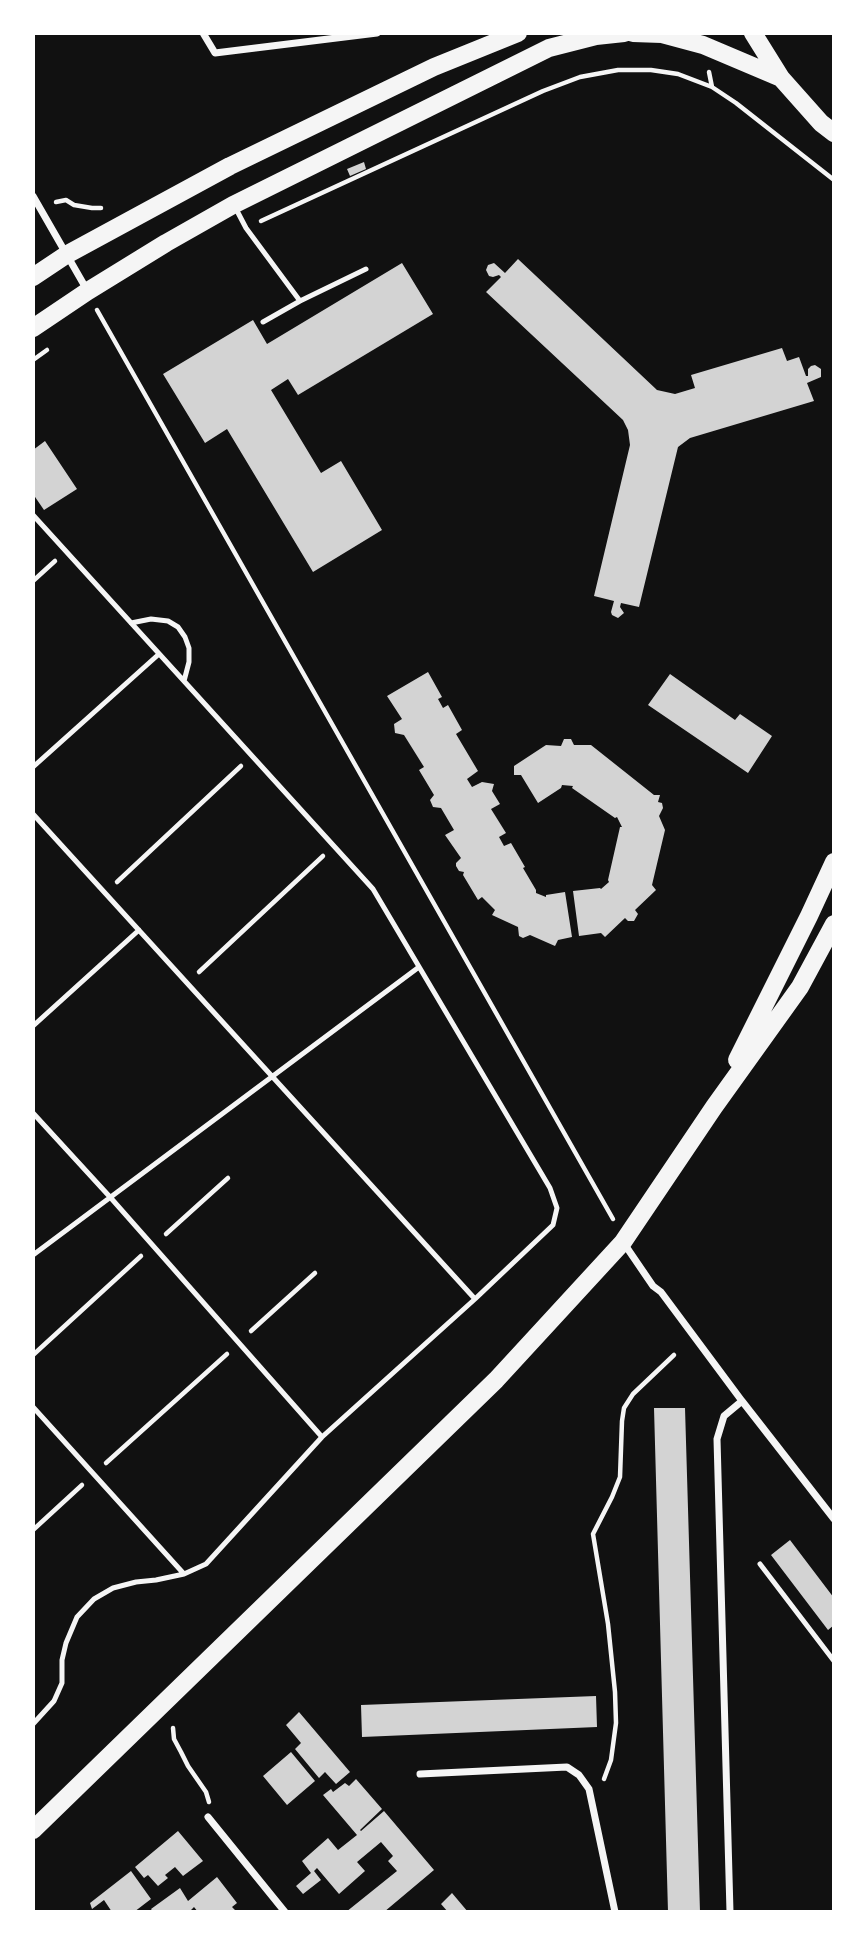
<!DOCTYPE html>
<style>
body{margin:0}
#map{position:relative;width:867px;height:1945px;overflow:hidden;background:#111;font-family:Cabin,sans-serif}
canvas{display:block}
.frame{position:absolute;inset:0;border:35px solid #fff;pointer-events:none}
</style>
<div id="map">
<canvas width="867" height="1945"></canvas>
<div class="frame"></div>
</div>
<script>
const context = document.querySelector('canvas').getContext('2d');
context.lineJoin = 'round';
function paint(path, color) { context.fillStyle = color; context.fill(path, 'evenodd'); }
const shape = rows => new Path2D(rows.map(r => 'M' + r).join(''));
function strokePath(path, color, width, dash) { context.strokeStyle = color; context.lineWidth = width; context.lineCap = dash ? 'butt' : 'round'; context.setLineDash(dash || []); context.stroke(path); }
paint(shape([
 [364,162,366,169,350,176,347,169],
 [518,259,657,390,675,394,695,388,691,375,782,348,787,361,799,357,806,376,808,376,808,369,811,366,815,365,821,369,821,377,807,383,814,401,690,438,678,447,639,607,621,603,620,607,624,613,618,618,612,615,611,612,614,601,594,596,630,445,628,430,623,420,486,292,501,277,499,275,493,277,489,276,486,270,488,265,494,263,505,273],
 [402,263,433,314,298,395,288,379,271,390,321,473,341,461,382,530,313,572,227,429,205,443,163,374,253,320,267,344],
 [45,441,77,489,44,510,33,494,33,450],
 [428,672,442,697,438,699,443,708,448,705,462,730,456,734,478,771,467,779,472,787,482,782,494,784,492,791,500,804,491,809,506,833,499,837,504,846,511,843,525,867,523,868,536,890,536,893,546,897,546,895,565,892,572,937,558,940,555,946,530,935,523,938,519,936,518,927,492,915,495,910,482,897,478,900,463,875,464,872,459,871,456,866,456,863,461,858,445,835,454,830,441,808,433,807,430,800,434,795,419,770,424,767,404,735,395,733,394,724,402,719,387,696],
 [670,674,735,720,740,714,772,736,748,773,648,705],
 [564,739,571,739,574,745,591,745,654,795,660,795,658,802,662,803,663,808,659,816,665,830,652,885,656,890,635,910,638,914,634,921,628,921,625,918,605,937,601,933,579,936,573,891,600,888,601,889,609,882,608,880,620,827,622,827,617,817,615,818,572,788,573,786,562,785,561,788,538,803,521,775,514,775,514,766,546,745,561,746],
 [654,1408,685,1408,700,1912,668,1912],
 [790,1540,834,1598,834,1625,828,1630,771,1555],
 [596,1696,597,1727,362,1737,361,1705],
 [299,1712,350,1772,336,1784,325,1772,319,1778,295,1749,301,1743,286,1725],
 [291,1752,315,1781,287,1805,263,1776],
 [356,1779,382,1809,360,1830,361,1831,384,1811,434,1870,384,1912,346,1912,397,1871,388,1861,393,1856,381,1842,357,1862,365,1871,339,1894,317,1868,314,1871,321,1880,303,1894,296,1886,311,1873,302,1861,328,1838,338,1850,357,1835,323,1795,331,1789,333,1792,345,1783,349,1786],
 [178,1831,203,1861,183,1876,175,1867,165,1875,168,1878,158,1886,148,1875,144,1878,135,1867],
 [131,1871,151,1899,134,1912,112,1912,104,1900,92,1909,90,1903],
 [217,1877,237,1903,232,1907,237,1912,198,1912,194,1907,189,1912,153,1912,151,1909,180,1888,188,1901],
 [452,1893,468,1912,448,1912,441,1904]
]), '#d3d3d3');
strokePath(shape([
 [709,72,712,87,736,103,834,180],
 [56,202,66,200,74,205,92,208,101,208],
 [261,221,543,91,580,77,618,70,651,70,678,74,712,87],
 [97,310,613,1219],
 [33,360,47,350],
 [33,581,55,561],
 [117,882,241,766],
 [199,972,323,856],
 [166,1234,228,1178],
 [251,1331,315,1273],
 [33,1355,141,1256],
 [106,1463,227,1354],
 [33,1530,82,1485],
 [173,1728,174,1739,181,1752,188,1766,206,1792,209,1802],
 [604,1779,611,1760,616,1723,615,1692,608,1624,593,1534,612,1497,620,1477,622,1421,624,1408,633,1394,674,1355]
]), '#f5f5f5', 4.5);
strokePath(shape([
 [235,207,246,228,300,301,366,269],
 [263,322,300,301],
 [33,515,373,889,550,1188,557,1208,553,1225,475,1299,322,1437,206,1564,184,1574,156,1580,136,1582,113,1588,94,1599,77,1617,66,1643,62,1660,62,1683,54,1701,33,1724],
 [131,623,151,619,168,621,178,627,185,637,189,648,189,662,184,681],
 [33,767,159,654],
 [33,814,475,1299],
 [33,1026,139,930],
 [33,1113,110,1197,322,1437],
 [33,1255,419,967],
 [33,1407,184,1574],
 [760,1564,834,1661]
]), '#f5f5f5', 5);
strokePath(shape([
 [203,33,215,53,377,33],
 [33,196,87,290],
 [623,1242,653,1286,661,1292,742,1401,834,1519],
 [420,1774,567,1767,579,1775,589,1789,615,1912],
 [208,1817,285,1912],
 [730,1912,717,1439,724,1416,742,1401]
]), '#f5f5f5', 7);
strokePath(shape([
 [633,33,662,34,703,45,781,78],
 [753,33,781,78,821,123,834,133],
 [33,277,66,255,230,166,434,67,518,33],
 [33,328,88,291,166,243,233,205,549,48,596,36,624,33],
 [737,1060,809,916,834,862],
 [33,1830,496,1380,623,1242,714,1107,800,987,834,924]
]), '#f5f5f5', 18);
</script>
